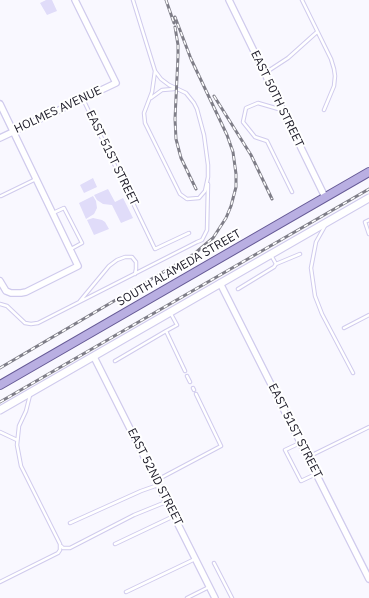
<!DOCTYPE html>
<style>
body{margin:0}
canvas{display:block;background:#f9f8ff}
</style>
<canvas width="369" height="598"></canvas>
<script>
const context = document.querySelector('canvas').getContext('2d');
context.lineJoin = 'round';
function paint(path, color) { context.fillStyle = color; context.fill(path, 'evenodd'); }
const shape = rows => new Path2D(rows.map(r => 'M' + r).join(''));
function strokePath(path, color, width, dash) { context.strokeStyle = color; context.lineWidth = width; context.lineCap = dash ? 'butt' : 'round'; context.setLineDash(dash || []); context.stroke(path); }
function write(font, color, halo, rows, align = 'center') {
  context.font = font + ' "IBM Plex Sans",sans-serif'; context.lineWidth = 4; context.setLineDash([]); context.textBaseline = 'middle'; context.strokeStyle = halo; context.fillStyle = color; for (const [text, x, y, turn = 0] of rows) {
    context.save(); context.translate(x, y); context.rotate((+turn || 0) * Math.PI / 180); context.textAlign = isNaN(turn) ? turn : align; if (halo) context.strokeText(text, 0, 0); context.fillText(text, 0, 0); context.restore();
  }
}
paint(shape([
 [46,0,52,0,57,11,47,15,40,3],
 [93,178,97,187,84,193,80,185],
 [108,189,115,202,123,198,133,218,121,223,112,205,103,204,97,200,94,195],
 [93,196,96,201,97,208,94,214,86,219,79,203],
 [93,218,102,220,105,222,109,229,94,235,87,220]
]), '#e0dcf9');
const service = shape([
 [133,0,155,71,152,92,144,113,145,123,180,194,187,199,199,198,205,191,208,177,208,165,204,135,197,109,194,103,186,93,169,85,161,79,155,71],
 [302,0,331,59,334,69,335,76,334,86,324,110],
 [265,73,288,58,317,32],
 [151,98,162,90,174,89],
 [83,99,155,249,189,233],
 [282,110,258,103,246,108,243,122,255,137,267,141,292,192],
 [1,196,36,179],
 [53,213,64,208,82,243,71,249],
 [369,220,365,222,369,234],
 [325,226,316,242,311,268,315,296,322,314,353,373],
 [276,264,300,254],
 [238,289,274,267,276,264,271,255],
 [80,301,109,266,117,260,125,257,132,257,136,262,136,269,135,274],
 [0,304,7,306,25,323,31,324,38,323,197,242,202,240,207,230,208,184],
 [171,314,177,325,166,331,185,371],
 [344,328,369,315],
 [115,361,166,331],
 [187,376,190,382],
 [193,388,194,390],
 [0,432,17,440],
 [300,443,285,450,301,481,316,474],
 [308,457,369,427],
 [157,480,221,446,196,394],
 [70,523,141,491,158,485],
 [115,544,174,516],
 [61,546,63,548,70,548,134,515,166,502],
 [214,563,232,598],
 [0,582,58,553,60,550,60,544,21,466,17,445,19,426,26,411,30,395],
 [126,592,195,559],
 [187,598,209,587]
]);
const minor = shape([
 [229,0,325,197],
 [0,104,78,266,26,292,21,293,11,293,6,291,0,281],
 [0,138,116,83,75,0],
 [220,283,369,579],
 [94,357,215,598]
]);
const tertiary = shape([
 [0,410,369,198]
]);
const primary = shape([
 [0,385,369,172]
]);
strokePath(service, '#d0cbed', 4.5);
strokePath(minor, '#d0cbed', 8);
strokePath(tertiary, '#d0cbed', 9);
strokePath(primary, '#665a96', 10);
strokePath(service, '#fff', 2.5);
strokePath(minor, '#fff', 5.5);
strokePath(tertiary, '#fff', 7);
strokePath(primary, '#b9afe2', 8);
const rail = shape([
 [166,0,174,23],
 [175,27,178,45,178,56,175,119,176,139,181,158,196,189],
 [214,96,251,155,272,199],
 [0,368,194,254,213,238,226,218,231,206,236,187,236,174,233,152,227,135,191,59,175,17],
 [0,402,369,189]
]);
strokePath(rail, '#7f7e88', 3);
strokePath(rail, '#fff', 1.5, [4.5]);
write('12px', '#22202d', '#fff', [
 ["EAST 50TH STREET",277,99,64],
 ["HOLMES AVENUE",58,110,-25],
 ["EAST 51ST STREET",112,158,64],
 ["SOUTH ALAMEDA STREET",179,268,-30],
 ["EAST 51ST STREET",295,431,63],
 ["EAST 52ND STREET",155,477,63]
]);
</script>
